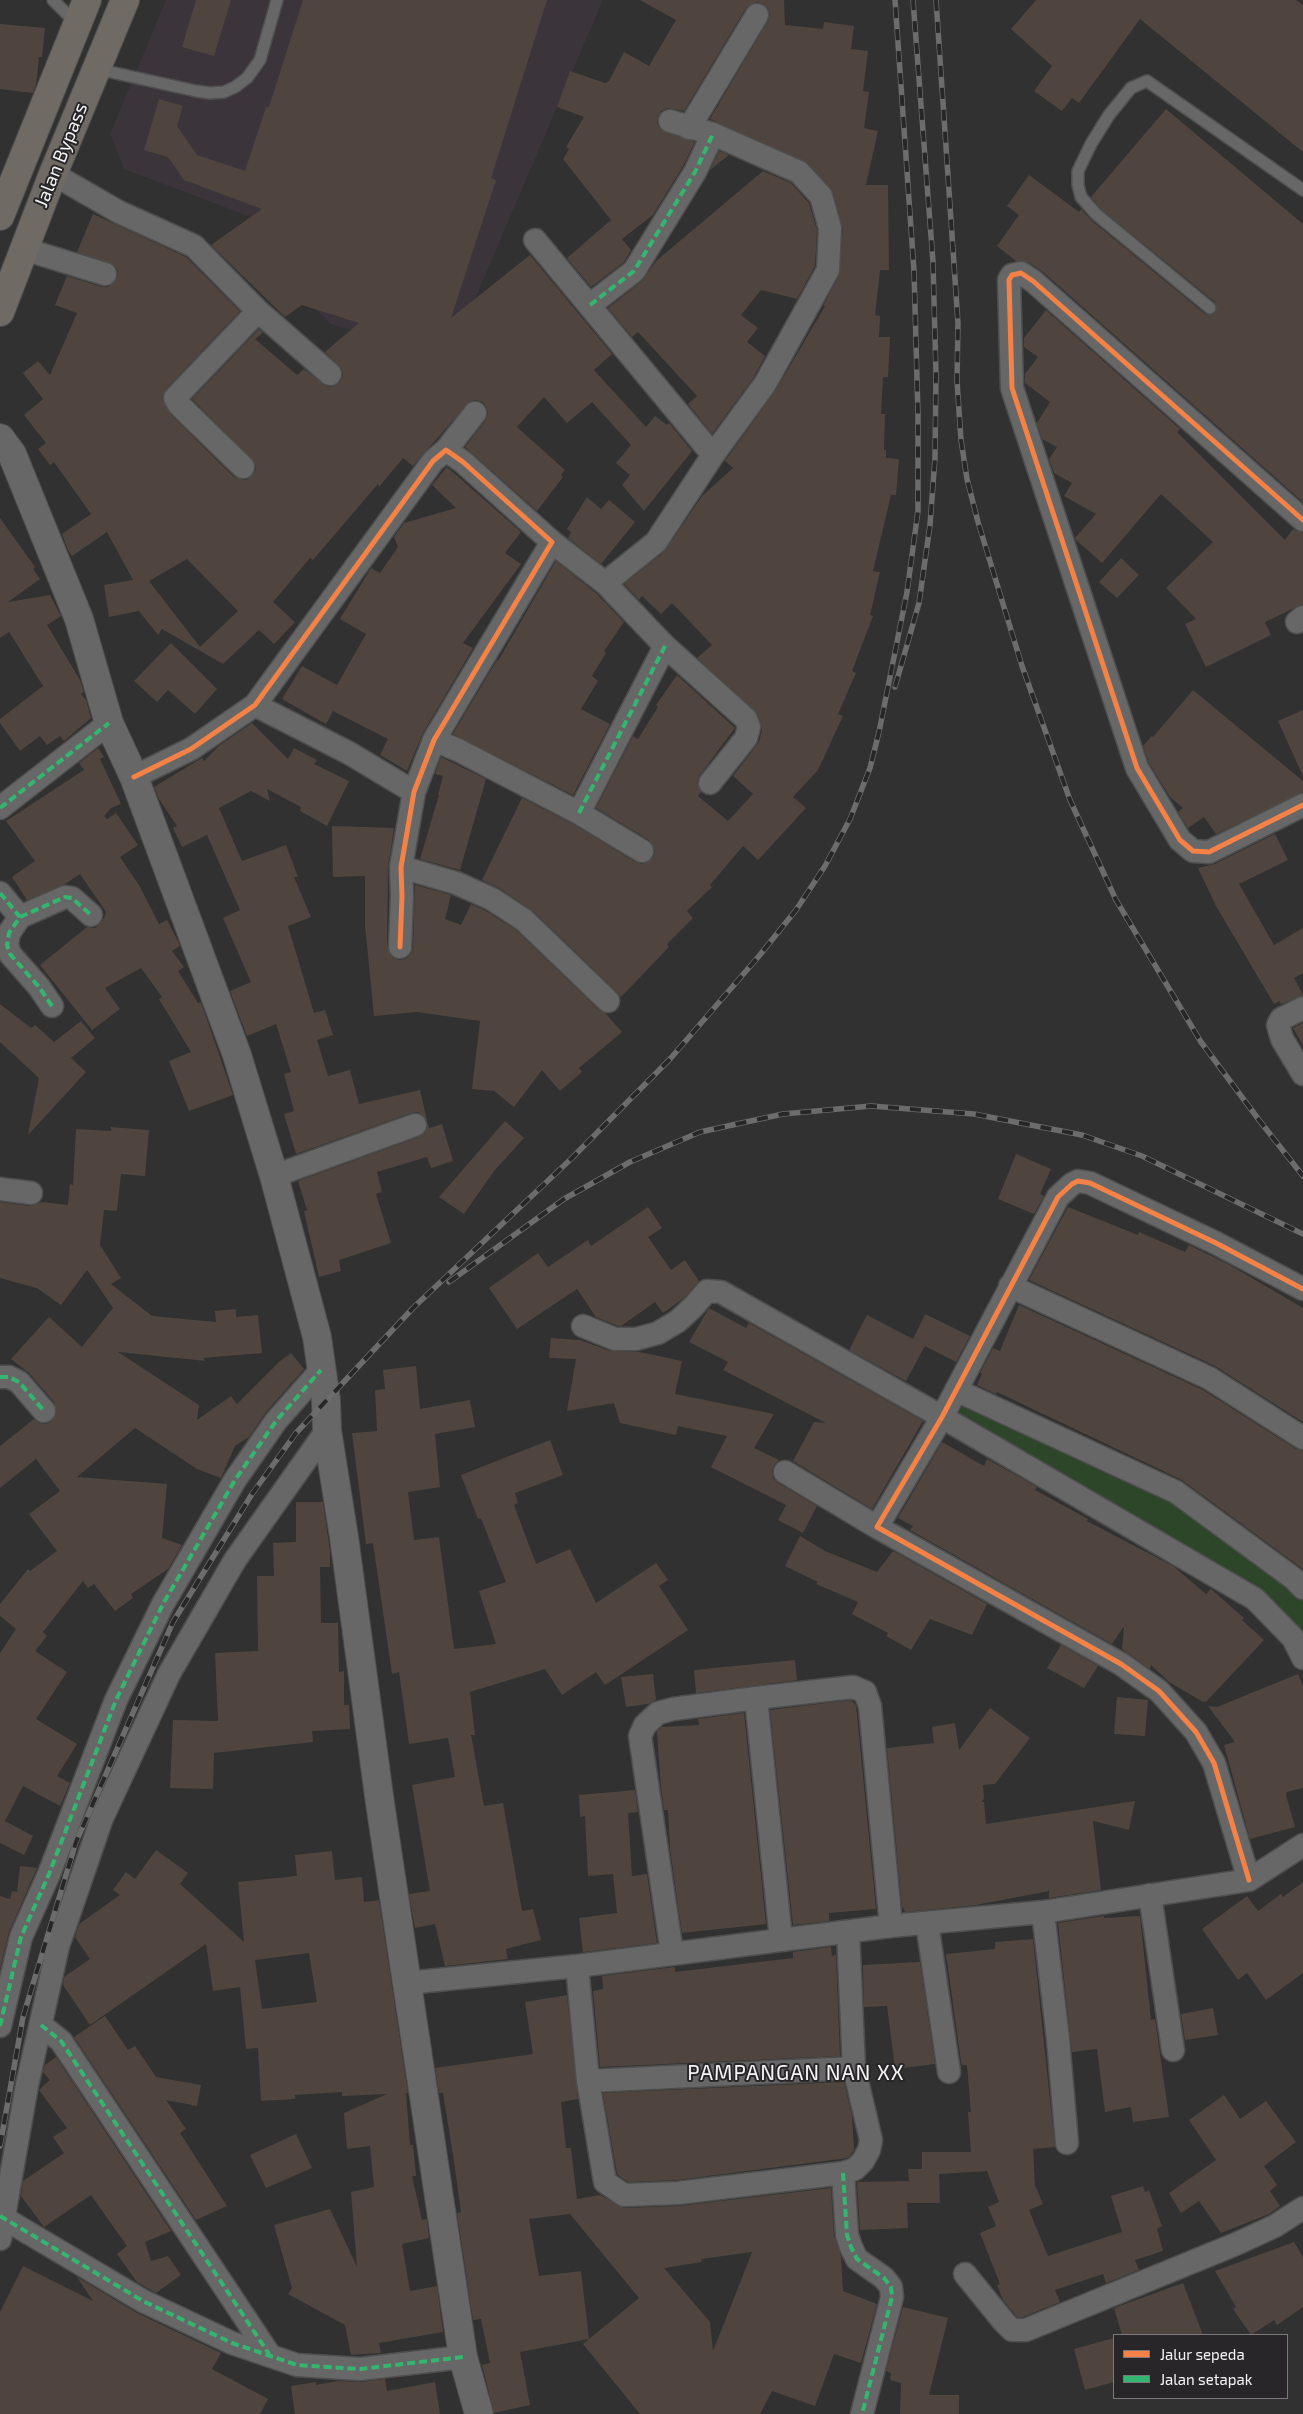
<!DOCTYPE html>
<style>
body{margin:0}
#map{position:relative;width:1303px;height:2414px;overflow:hidden;background:#313131;font-family:"Exo 2",sans-serif}
canvas{display:block}
.legend{position:absolute;left:1113px;top:2334px;width:175px;height:65px;box-sizing:border-box;background:#282628;border:1px solid #7a787a;margin:0;padding:6px 9px;list-style:none;font-size:15px;color:#f5f4f5}
.legend li{display:flex;align-items:center;gap:10px;height:25px}
.legend b{width:25px;border:1px solid #7a787a}
</style>
<div id="map">
<canvas width="1303" height="2414"></canvas>
<ul class="legend">
<li><b style="height:6px;background:#f48246"></b>Jalur sepeda</li>
<li><b style="height:6px;background:#33b770"></b>Jalan setapak</li>
</ul>
</div>
<script>
const context = document.querySelector('canvas').getContext('2d');
context.lineJoin = 'round';
function paint(path, color) { context.fillStyle = color; context.fill(path, 'evenodd'); }
const shape = rows => new Path2D(rows.map(r => 'M' + r).join(''));
function strokePath(path, color, width, dash) { context.strokeStyle = color; context.lineWidth = width; context.lineCap = dash ? 'butt' : 'round'; context.setLineDash(dash || []); context.stroke(path); }
function write(font, color, halo, rows, align = 'center') {
  context.font = font + ' "Exo 2",sans-serif'; context.lineWidth = 4; context.setLineDash([]); context.textBaseline = 'middle'; context.strokeStyle = halo; context.fillStyle = color; for (const [text, x, y, turn = 0] of rows) {
    context.save(); context.translate(x, y); context.rotate((+turn || 0) * Math.PI / 180); context.textAlign = isNaN(turn) ? turn : align; if (halo) context.strokeText(text, 0, 0); context.fillText(text, 0, 0); context.restore();
  }
}
paint(shape([
 [166,0,603,0,460,334,431,356,331,324,314,308,327,246,124,169,110,134]
]), '#3b343b');
paint(shape([
 [965,1404,1185,1502,1303,1596,1303,1649,1280,1619,954,1415]
]), '#2d4529');
paint(shape([
 [196,0,231,0,214,56,182,47],
 [303,0,547,0,491,178,496,180,451,318,530,255,612,354,594,370,646,427,655,416,667,425,669,423,692,451,644,511,622,485,630,475,616,463,631,445,592,402,567,423,544,397,517,427,565,470,561,475,563,477,537,511,465,447,485,421,488,414,487,408,483,402,476,400,470,401,413,466,403,458,379,487,378,484,313,560,310,558,273,602,295,622,274,644,259,630,223,664,162,629,158,635,139,611,109,617,104,585,133,580,107,532,72,556,68,550,62,534,91,514,54,462,50,465,38,449,46,443,24,415,43,399,23,373,38,361,50,375,77,313,55,305,67,276,102,287,108,287,117,278,118,271,114,265,77,252,93,214,186,257,240,311,166,389,162,397,170,414,234,477,246,480,252,476,256,470,255,463,192,399,259,329,263,333,255,339,297,375,304,369,327,387,335,386,340,382,343,376,342,369,325,352,359,323,302,305,285,317,211,245,262,209,184,180,168,157,144,150,159,99,183,106,177,126,197,155,245,171,266,107,269,107],
 [187,559,238,611,200,647,149,581],
 [640,0,784,0,785,25,823,29,824,22,854,26,851,49,868,51,863,91,869,92,864,128,878,131,866,185,888,185,889,270,880,270,875,315,880,316,879,337,890,337,888,377,883,377,881,414,885,414,884,450,886,450,886,458,899,459,896,495,891,495,873,571,880,572,870,615,873,616,852,671,856,673,838,714,843,716,818,770,793,797,806,808,758,860,743,846,710,885,712,887,687,911,693,918,667,944,669,947,621,997,617,992,533,911,499,888,482,880,522,798,573,824,635,862,642,864,653,858,655,851,649,840,596,808,633,736,638,739,658,707,656,705,677,675,735,728,700,775,697,782,701,792,698,796,728,821,753,794,733,776,759,742,762,730,758,714,697,658,712,645,672,603,661,614,642,596,639,600,624,584,664,552,702,496,733,468,725,461,776,390,825,306,823,306,839,276,843,229,833,192,808,163,710,119,768,21,770,15,768,8,763,4,757,2,746,8,684,111,668,108,661,111,658,117,657,124,661,130,695,142,683,166,653,215,622,239,631,250,624,262,591,287,567,258,611,220,563,159,569,149,566,147,584,117,557,107,570,71,605,83,609,81,624,52,649,66,676,20],
 [1036,0,1296,0,1303,5,1303,152,1140,19,1079,103,1072,98,1062,111,1034,91,1052,66,1011,29],
 [0,24,45,28,42,57,39,57,36,85,33,93,0,89],
 [1166,109,1303,224,1303,502,1042,271,1028,262,1016,261,997,246,1019,215,1007,206,1029,175,1079,212,1081,209,1091,220,1205,314,1209,315,1215,313,1217,309,1215,302,1101,209,1091,197],
 [719,151,729,155,710,170],
 [763,171,791,183,809,203,817,230,815,266,797,299,761,290,741,315,758,328,747,342,765,356,754,377,712,434,688,404,697,396,638,332,632,337,608,308,642,281,656,261],
 [1046,310,1180,429,1177,432,1285,540,1293,529,1303,533,1303,604,1265,622,1271,635,1206,667,1185,624,1196,619,1166,588,1213,542,1161,494,1102,563,1076,540,1075,538,1096,514,1064,496,1072,483,1054,473,1049,459,1057,447,1042,439,1037,423,1050,402,1025,383,1025,374,1038,357,1024,347,1024,338],
 [447,467,521,532,505,553,521,564,463,643,473,648,423,733,407,771,380,755,388,739,333,711,326,724,282,699,302,666,337,685,366,634,340,619,371,568,380,573,398,547,394,537,404,523,456,508,432,485],
 [587,497,601,509,609,500,635,522,601,564,568,538,571,532,567,529],
 [0,518,35,567,33,569,40,579,8,602,50,595,61,616,47,625,80,680,84,692,81,694,86,700,91,718,64,741,60,736,47,745,40,736,20,751,0,723,0,719,43,686,9,632,0,638],
 [1121,558,1139,575,1117,598,1099,582],
 [556,561,596,593,624,622,604,651,606,653,592,676,598,681,581,709,610,724,573,795,453,734,497,660,498,661],
 [171,643,217,689,195,714,168,690,157,702,134,681],
 [1193,690,1303,781,1303,792,1216,834,1204,817,1188,828,1178,812,1183,808,1170,797,1149,763,1143,746,1152,736,1153,737],
 [1303,710,1303,776,1278,721],
 [252,723,288,759,294,748,317,760,314,764,349,781,327,826,300,811,301,807,267,789,270,801,251,791,219,808,242,861,286,845,298,877,294,877,311,917,288,926,314,1013,325,1010,333,1035,317,1040,328,1076,350,1070,359,1104,420,1090,427,1120,418,1112,411,1113,296,1154,284,1114,294,1111,284,1074,291,1072,276,1024,247,1036,230,991,251,982,223,918,240,910,207,835,182,847,173,828,177,826,159,799,154,787,202,758,204,761,220,745],
 [98,748,104,757,100,759,121,804,111,808,104,816,107,819,116,813,138,845,120,857,139,885,159,924,167,920,179,943,180,946,172,951,184,967,178,971,198,1003,201,1002,233,1095,189,1111,169,1061,191,1052,159,999,162,997,141,968,105,988,120,1009,92,1030,40,965,87,927,95,928,100,924,104,918,106,912,80,874,65,884,27,900,12,877,35,861,6,821,84,770,79,763],
 [441,757,486,779,460,870,420,859,439,795,438,795,443,776,435,774],
 [332,826,394,828,388,867,387,946,393,958,399,960,406,959,411,954,413,948,415,885,451,895,445,919,461,925,471,904,486,911,516,930,599,1010,606,1014,622,1032,579,1068,582,1072,560,1091,542,1070,514,1107,494,1091,472,1089,480,1021,417,1012,374,1016,365,925,365,876,333,877],
 [1275,834,1288,860,1239,884,1274,945,1303,928,1303,973,1294,978,1303,995,1281,1004,1279,1001,1274,1004,1216,906,1198,868,1215,864],
 [0,1004,31,1028,35,1025,54,1042,81,1021,95,1038,71,1058,86,1072,28,1135,39,1078,0,1042],
 [1303,1023,1303,1045,1293,1028],
 [505,1121,524,1138,494,1171,464,1214,439,1197],
 [428,1123,429,1128,442,1124,453,1161,431,1168,427,1157,377,1172,382,1192,376,1194,391,1243,339,1260,341,1271,319,1277,304,1211,307,1210,298,1181,419,1137,425,1133],
 [111,1127,149,1130,145,1176,121,1174,117,1211,104,1210,100,1245,121,1278,111,1284,152,1316,216,1322,215,1311,236,1309,236,1317,258,1315,262,1353,203,1358,206,1361,118,1352,199,1405,197,1420,231,1396,237,1404,280,1361,291,1353,304,1369,266,1412,249,1437,235,1446,221,1478,197,1469,135,1428,77,1477,167,1484,162,1538,182,1545,168,1569,131,1594,133,1598,115,1611,94,1584,88,1588,83,1581,43,1632,47,1636,35,1651,67,1672,36,1719,77,1744,57,1776,70,1783,60,1806,23,1786,5,1821,33,1836,24,1855,0,1843,0,1653,16,1629,0,1616,0,1604,28,1569,30,1571,57,1551,29,1514,60,1491,36,1459,0,1488,0,1446,34,1419,39,1423,46,1424,52,1421,56,1415,54,1402,29,1373,11,1359,49,1317,82,1347,113,1308,87,1270,61,1305,37,1288,0,1278,0,1202,29,1206,41,1202,68,1205,70,1184,73,1185,76,1129,111,1131],
 [1016,1154,1051,1169,1040,1194,1044,1196,1034,1214,998,1199],
 [648,1207,662,1228,648,1237,671,1270,685,1260,699,1281,684,1298,663,1313,655,1302,621,1326,618,1326,596,1317,577,1289,517,1329,489,1288,538,1253,548,1267,588,1240,591,1246],
 [1068,1207,1138,1235,1139,1232,1185,1252,1189,1245,1228,1264,1303,1308,1303,1422,1215,1366,1029,1280],
 [1019,1305,1203,1390,1296,1449,1303,1451,1303,1569,1182,1480,997,1392,996,1394,977,1385,982,1374,980,1373,993,1348,1000,1351],
 [709,1308,746,1328,749,1323,923,1421,872,1509,793,1461,814,1422,826,1423,723,1370,728,1362,689,1342],
 [925,1314,970,1336,956,1362,925,1346,906,1381,849,1350,867,1315,913,1339],
 [551,1338,580,1340,610,1351,639,1352,682,1361,675,1394,774,1414,754,1448,779,1460,774,1465,772,1471,773,1478,778,1483,817,1506,803,1533,778,1520,786,1505,711,1467,727,1436,678,1426,676,1435,620,1423,614,1403,567,1411,576,1359,549,1358],
 [416,1366,420,1409,470,1400,475,1427,435,1434,440,1487,408,1492,414,1540,439,1537,454,1649,496,1644,479,1591,506,1582,481,1518,478,1519,461,1475,550,1440,563,1475,515,1493,518,1503,514,1505,536,1564,570,1549,596,1603,656,1563,668,1580,659,1586,688,1630,605,1685,596,1672,562,1695,545,1669,470,1692,475,1735,471,1735,484,1806,503,1803,522,1911,533,1909,541,1940,506,1949,508,1959,445,1966,435,1924,415,1928,409,1894,430,1891,412,1785,455,1777,448,1738,409,1744,399,1672,392,1674,373,1543,366,1544,352,1433,377,1431,375,1390,385,1389,383,1370],
 [942,1442,984,1466,987,1459,1037,1487,1035,1490,1088,1519,1087,1521,1173,1566,1206,1594,1211,1589,1244,1618,1242,1620,1264,1640,1206,1702,1204,1701,1203,1702,1169,1682,1151,1665,1150,1669,1122,1649,1124,1626,1112,1644,910,1530,913,1526,898,1518],
 [296,1502,323,1502,330,1551,330,1567,320,1567,321,1623,338,1623,339,1672,344,1671,344,1705,349,1705,350,1729,312,1731,313,1742,214,1753,213,1789,170,1788,173,1720,218,1721,215,1653,258,1651,257,1576,274,1576,273,1543,296,1542],
 [800,1536,825,1551,877,1572,893,1551,987,1604,972,1635,930,1619,911,1650,886,1636,888,1633,852,1614,858,1602,816,1584,818,1582,785,1566],
 [1061,1645,1098,1666,1084,1688,1047,1668],
 [795,1660,797,1680,696,1693,694,1670],
 [653,1674,656,1700,648,1704,626,1707,621,1677],
 [1298,1674,1303,1686,1303,1788,1287,1792,1286,1795,1295,1827,1250,1839,1224,1745,1235,1742,1208,1706,1217,1707],
 [1117,1697,1148,1700,1145,1736,1114,1734],
 [851,1700,856,1705,876,1909,829,1913,829,1921,793,1925,770,1710],
 [990,1708,1030,1738,995,1784,983,1785,984,1799,981,1802,984,1802,986,1824,1135,1801,1129,1830,1093,1821,1101,1890,1049,1898,1049,1891,976,1905,905,1912,902,1906,887,1748,934,1743,932,1727,955,1723,959,1750],
 [744,1713,766,1924,682,1933,670,1849,668,1810,664,1810,661,1788,657,1731,662,1727,699,1725,698,1719],
 [635,1790,638,1812,628,1813,632,1876,647,1874,657,1943,583,1952,579,1918,617,1913,613,1874,588,1876,585,1816,580,1817,579,1795],
 [156,1850,188,1873,180,1884,244,1942,238,1882,297,1876,295,1855,332,1851,335,1880,362,1877,364,1902,379,1900,408,2093,406,2093,410,2145,413,2145,416,2176,412,2176,422,2220,427,2219,429,2238,402,2244,410,2291,437,2286,443,2332,379,2343,381,2353,351,2355,345,2325,288,2294,292,2288,274,2225,330,2209,357,2267,351,2192,374,2187,370,2146,347,2149,344,2113,387,2094,342,2096,342,2092,295,2095,295,2099,261,2101,258,2048,246,2049,240,1987,213,1991,206,1944,90,2025,63,1985,64,1977,90,1959,75,1937,79,1924,120,1895,113,1890,126,1872,135,1879],
 [309,1953,317,2002,262,2009,255,1960],
 [20,1866,37,1868,9,1932,0,1969,0,1896,10,1899,12,1891,17,1892],
 [1303,1882,1303,1973,1266,2000,1247,1973,1238,1980,1202,1929,1247,1896,1258,1911,1281,1894,1283,1897],
 [1104,1916,1104,1918,1140,1916,1151,2020,1155,2019,1169,2117,1133,2122,1131,2107,1105,2112,1097,2049,1072,2052,1058,1923],
 [1033,1939,1055,2147,1033,2149,1035,2185,1043,2204,1029,2210,1048,2256,1122,2232,1111,2196,1143,2186,1145,2192,1149,2190,1162,2226,1157,2229,1163,2251,1135,2260,1139,2270,1106,2283,1103,2274,1055,2290,1060,2302,1023,2317,1017,2317,1003,2300,997,2285,1000,2284,980,2233,996,2226,988,2207,999,2202,987,2171,939,2174,940,2203,907,2203,908,2228,860,2230,857,2182,909,2181,908,2169,922,2169,922,2152,971,2152,968,2112,971,2112,967,2065,962,2065,961,2061,946,1954,995,1949,995,1942],
 [831,1947,832,1956,836,1955,840,2056,600,2067,593,1991,603,1989,602,1976,675,1967,675,1972,793,1958,793,1952],
 [920,1962,935,2064,895,2069,887,2006,864,2007,863,1965],
 [567,1995,578,2099,561,2102,566,2148,571,2148,577,2199,600,2195,624,2208,679,2206,831,2188,834,2236,841,2256,843,2291,877,2304,861,2363,834,2354,815,2406,772,2391,760,2414,640,2414,583,2344,639,2298,570,2214,529,2219,539,2276,581,2271,589,2339,520,2352,530,2405,494,2413,482,2365,490,2363,481,2319,473,2320,457,2213,461,2212,453,2155,443,2093,439,2093,435,2068,533,2054,525,2002],
 [752,2252,740,2283,713,2351,710,2322,664,2268,702,2262,701,2259],
 [1213,2008,1218,2035,1185,2040,1181,2014],
 [105,2016,128,2050,135,2046,156,2077,201,2085,197,2106,166,2100,186,2129,180,2133,227,2206,196,2220,74,2037],
 [56,2057,171,2231,145,2242,151,2261,168,2256,181,2275,156,2293,137,2282,117,2254,127,2246,91,2195,44,2227,21,2196,23,2181,64,2153,53,2137,67,2128,39,2090,50,2080,43,2072,45,2065],
 [844,2082,852,2115,854,2150,848,2158,677,2180,628,2182,617,2174,603,2093],
 [1224,2095,1240,2119,1266,2101,1296,2142,1264,2166,1277,2185,1270,2191,1280,2206,1269,2214,1221,2233,1199,2201,1181,2213,1169,2193,1216,2160,1189,2120],
 [296,2134,312,2168,266,2188,250,2155],
 [1294,2242,1303,2257,1303,2307,1277,2325,1274,2320,1251,2335,1233,2309,1236,2307,1215,2271],
 [23,2266,93,2301,77,2277,137,2313,221,2353,212,2369,268,2399,260,2414,0,2414,0,2312],
 [1183,2283,1203,2335,1122,2335,1114,2308],
 [903,2307,948,2318,929,2395,959,2395,959,2414,900,2414,901,2383,890,2380,891,2373,886,2371],
 [1114,2338,1114,2382,1085,2390,1074,2349],
 [385,2379,387,2391,435,2382,440,2414,295,2414,291,2386,316,2382,316,2385,338,2381,361,2382]
]), '#4f453e');
const service = shape([
 [53,0,76,23],
 [97,69,196,91,210,93,224,92,235,87,247,78,260,60,277,0],
 [1210,308,1096,214,1081,197,1078,185,1078,171,1091,144,1109,115,1131,88,1147,81,1303,190]
]);
const minor = shape([
 [689,128,757,15],
 [53,174,119,212,194,246,258,311,330,374],
 [535,240,713,455],
 [24,249,105,274],
 [590,305,634,271,695,172,713,134],
 [446,450,475,413],
 [243,467,179,405,175,398,258,311],
 [1303,520,1033,281,1021,273,1012,275,1009,280,1012,388,1137,768,1180,840,1193,851,1209,852,1303,805],
 [552,542,605,583,665,646,746,719,749,727,746,738,710,783],
 [605,583,656,542,713,455,765,384,828,270,830,228,821,196,799,172,713,134,670,121],
 [1297,622,1303,617],
 [255,705,349,753,414,792],
 [434,740,458,750,579,813,642,851],
 [134,777,191,749,255,705,433,461,446,450,463,462,552,542,434,740,414,792,401,867,402,896,400,947],
 [0,808,109,723],
 [579,813,665,646],
 [401,867,456,883,492,899,524,920,608,1001],
 [0,893,20,917],
 [52,1006,39,987,10,954,7,945,9,933,20,917,65,897,72,898,91,915],
 [1303,1008,1281,1019,1278,1025,1282,1039,1303,1074],
 [274,1176,415,1125],
 [0,1189,31,1193],
 [1010,1286,1209,1378,1303,1438],
 [583,1326,615,1339,636,1339,658,1333,678,1321,693,1307,707,1291,721,1292,942,1417,1255,1599,1293,1638,1303,1658],
 [0,1377,9,1377,19,1382,44,1411],
 [956,1390,1176,1492,1293,1578,1303,1588],
 [785,1472,877,1527],
 [756,1698,853,1687,865,1692,870,1706,891,1926],
 [1249,1880,1214,1763,1196,1732,1159,1691,1121,1664,877,1527,942,1417,1058,1197,1072,1184,1078,1181,1090,1183,1216,1243,1303,1289],
 [1150,1895,1173,2050],
 [1043,1912,1058,2039,1067,2143],
 [927,1923,949,2072],
 [672,1953,640,1736,645,1725,658,1713,673,1709,756,1698,781,1939],
 [577,1966,588,2081,605,2182,624,2195,678,2193,843,2173,855,2169,863,2161,869,2150,871,2140,854,2068,848,1932],
 [407,1983,577,1966,891,1926,1043,1912,1249,1880,1303,1845],
 [41,2025,61,2041,269,2354],
 [0,2026,21,1937,49,1874,116,1700,163,1604,235,1480,276,1421,321,1370],
 [588,2081,854,2068],
 [843,2173,847,2235,851,2247,857,2259,884,2278,891,2287,892,2297,862,2414],
 [0,2216,143,2301,232,2343,297,2365,360,2369,463,2357],
 [0,2239,27,2085,58,1946,102,1818,169,1674,235,1560,327,1430],
 [965,2274,1004,2322,1012,2330,1026,2330,1236,2244,1275,2226,1303,2208]
]);
const secondary = shape([
 [0,438,12,454,79,619,109,723,134,777,237,1055,274,1176,317,1337,326,1400,327,1430,344,1537,380,1803,463,2357,479,2414]
]);
const trunk = shape([
 [0,216,87,0],
 [0,312,53,174,125,0]
]);
strokePath(service, '#4e4e4e', 14);
strokePath(minor, '#4e4e4e', 25);
strokePath(secondary, '#4e4e4e', 30);
strokePath(trunk, '#4e4e4e', 30);
strokePath(service, '#676767', 11);
strokePath(minor, '#676767', 22);
strokePath(secondary, '#676767', 28);
strokePath(trunk, '#6f6a63', 28);
const rail = shape([
 [936,0,958,323,957,381,961,440,967,479,978,522,1022,666,1070,800,1116,900,1201,1042,1259,1120,1303,1176],
 [895,687,919,603,930,525,935,458,936,375,933,262,913,0],
 [449,1282,564,1199,630,1162,700,1132,783,1114,871,1106,974,1114,1082,1135,1142,1156,1303,1234],
 [0,2146,23,2017,76,1842,173,1622,252,1494,296,1433,413,1308,572,1158,670,1059,759,956,796,910,825,866,850,819,870,768,879,732,907,592,918,511,918,415,914,271,895,0]
]);
strokePath(rail, '#6c6c6c', 5.5);
strokePath(rail, '#282628', 4, [11]);
strokePath(shape([
 [590,305,634,271,695,172,713,134],
 [0,808,109,723],
 [579,813,665,646],
 [0,893,20,917],
 [52,1006,39,987,10,954,7,945,9,933,20,917,65,897,72,898,91,915],
 [0,1377,9,1377,19,1382,44,1411],
 [41,2025,61,2041,269,2354],
 [0,2026,21,1937,49,1874,116,1700,163,1604,235,1480,276,1421,321,1370],
 [843,2173,847,2235,851,2247,857,2259,884,2278,891,2287,892,2297,862,2414],
 [0,2216,143,2301,232,2343,297,2365,360,2369,463,2357]
]), '#33b770', 4, [8, 4]);
strokePath(shape([
 [1303,520,1033,281,1021,273,1012,275,1009,280,1012,388,1137,768,1180,840,1193,851,1209,852,1303,805],
 [134,777,191,749,255,705,433,461,446,450,463,462,552,542,434,740,414,792,401,867,402,896,400,947],
 [1249,1880,1214,1763,1196,1732,1159,1691,1121,1664,877,1527,942,1417,1058,1197,1072,1184,1078,1181,1090,1183,1216,1243,1303,1289]
]), '#f48246', 5);
write('19px', '#f5f4f5', '#282628', [
 ["Jalan Bypass",61,155,-68]
]);
context.letterSpacing = '1px';
write('21px', '#f5f4f5', '#282628', [
 ["PAMPANGAN NAN XX",796,2073]
]);
context.letterSpacing = '0px';
</script>
